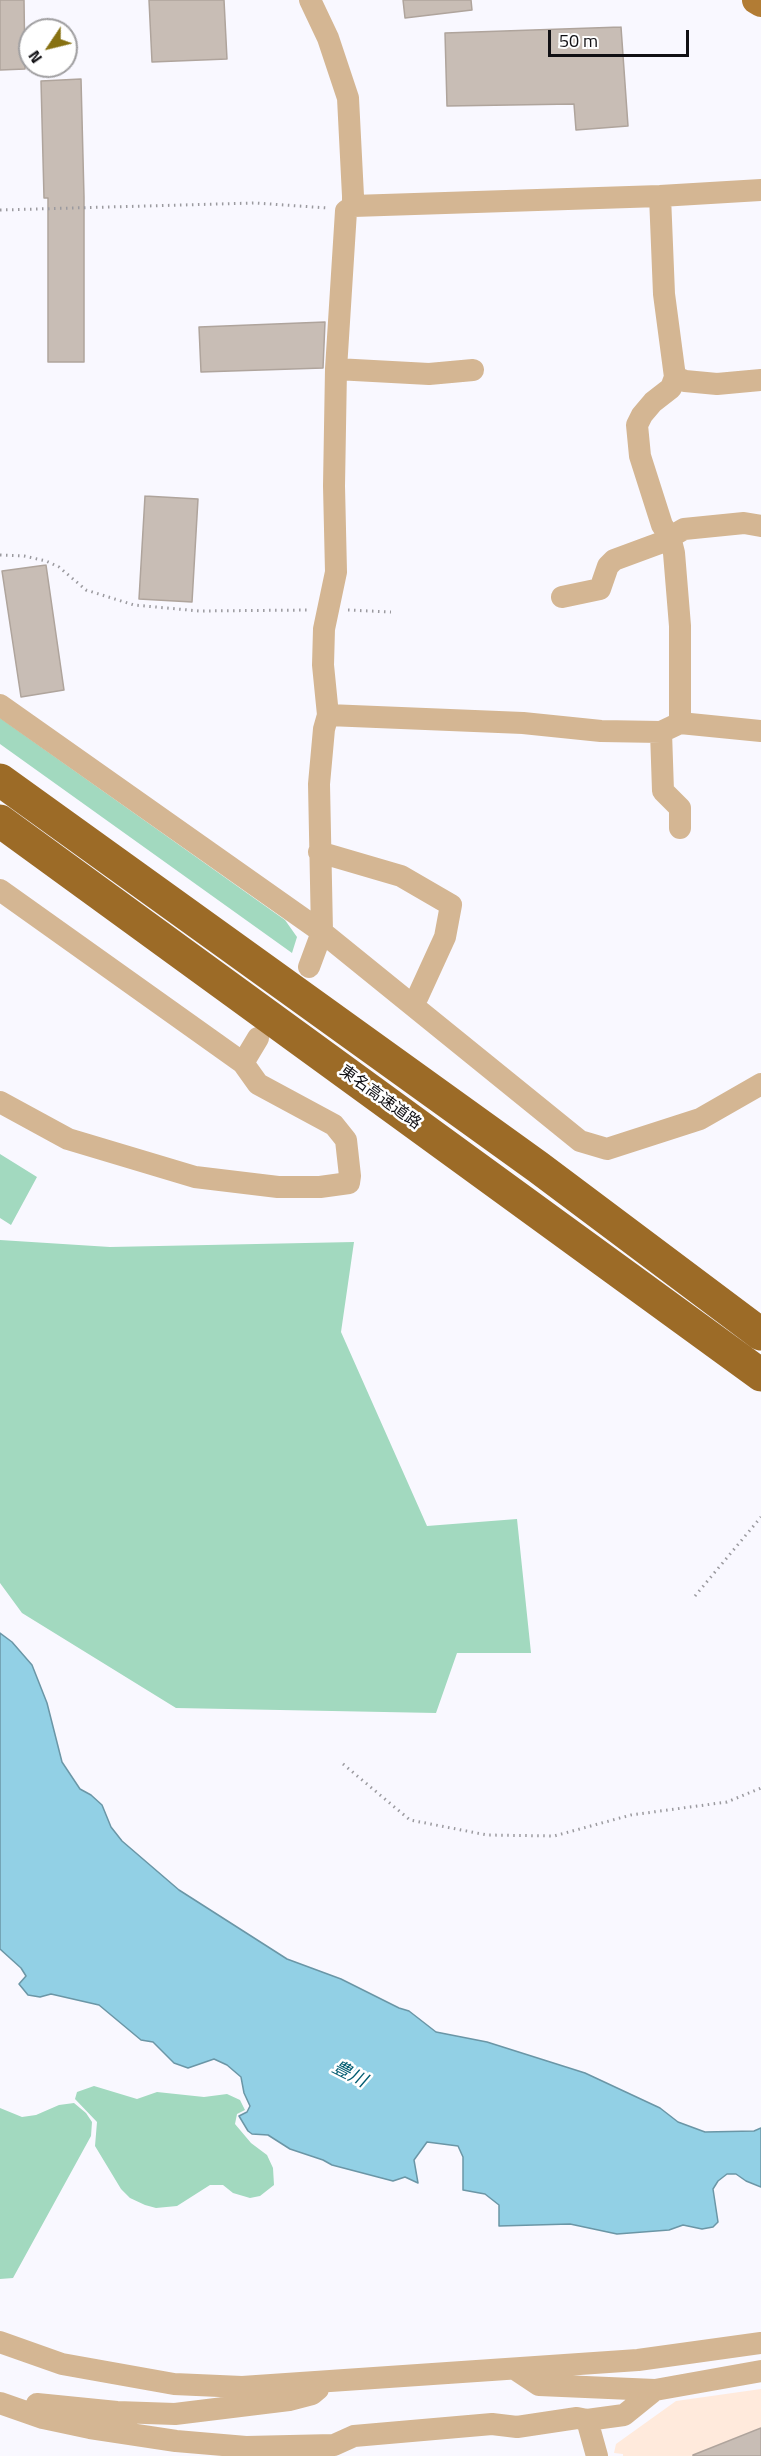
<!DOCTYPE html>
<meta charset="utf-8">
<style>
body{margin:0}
#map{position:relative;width:761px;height:2456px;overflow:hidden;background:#f9f8ff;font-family:"Titillium Web",sans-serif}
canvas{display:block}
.north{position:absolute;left:18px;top:18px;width:60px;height:60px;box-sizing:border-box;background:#fff;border:2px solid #a09fa1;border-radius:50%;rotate:235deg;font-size:16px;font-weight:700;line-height:24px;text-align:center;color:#111014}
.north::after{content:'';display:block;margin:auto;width:21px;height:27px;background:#877112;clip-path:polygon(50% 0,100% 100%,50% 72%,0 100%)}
.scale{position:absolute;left:548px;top:30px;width:141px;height:27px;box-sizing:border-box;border:3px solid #111014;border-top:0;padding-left:8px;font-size:18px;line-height:21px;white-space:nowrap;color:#111014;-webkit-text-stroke:4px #fff;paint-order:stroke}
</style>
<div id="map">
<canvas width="761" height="2456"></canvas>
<div class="north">N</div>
<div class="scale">50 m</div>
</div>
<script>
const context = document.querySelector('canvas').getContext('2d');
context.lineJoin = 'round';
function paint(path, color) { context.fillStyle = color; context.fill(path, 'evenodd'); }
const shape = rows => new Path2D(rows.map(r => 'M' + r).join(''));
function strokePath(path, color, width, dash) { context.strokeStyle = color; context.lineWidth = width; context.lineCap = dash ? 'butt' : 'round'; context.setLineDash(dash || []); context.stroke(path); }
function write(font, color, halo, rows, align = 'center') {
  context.font = font + ' "Titillium Web","Noto Sans JP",sans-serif'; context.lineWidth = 5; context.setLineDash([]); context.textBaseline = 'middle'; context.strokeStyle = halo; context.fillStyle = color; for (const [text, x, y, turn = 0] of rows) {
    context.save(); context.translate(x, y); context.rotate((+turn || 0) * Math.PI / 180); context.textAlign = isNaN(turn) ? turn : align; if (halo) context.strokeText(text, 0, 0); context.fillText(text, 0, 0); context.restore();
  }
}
paint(shape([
 [761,2389,761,2456,623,2456,623,2454,614,2453,616,2444,676,2401]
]), '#ffeadc');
paint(shape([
 [0,718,285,920,297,937,292,953,0,744],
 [0,1154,37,1177,11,1225,0,1218],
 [0,1240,110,1247,354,1242,341,1332,427,1526,517,1519,531,1653,457,1653,436,1713,176,1708,22,1613,0,1583],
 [94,2086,137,2099,157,2092,204,2097,227,2094,240,2100,245,2110,237,2114,235,2124,251,2143,267,2155,273,2168,274,2185,260,2196,250,2198,233,2193,223,2185,210,2185,177,2206,156,2208,145,2205,130,2198,121,2189,95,2146,97,2122,75,2099,77,2092],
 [74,2103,86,2113,92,2122,91,2136,13,2278,0,2279,0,2108,22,2117,36,2115,59,2105]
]), '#a2d9bf');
const water = shape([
 [0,1633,12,1642,32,1665,47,1703,62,1762,80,1789,91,1795,102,1805,111,1827,122,1841,179,1890,287,1959,341,1979,399,2008,409,2011,436,2032,487,2042,585,2073,660,2108,678,2122,705,2132,754,2131,761,2128,761,2187,746,2181,736,2174,727,2174,718,2181,713,2189,718,2222,713,2227,702,2229,683,2225,669,2230,617,2234,570,2224,499,2226,499,2205,485,2194,463,2190,463,2157,458,2146,427,2142,414,2160,418,2183,405,2177,393,2181,332,2165,323,2160,290,2149,268,2135,252,2134,248,2131,239,2116,247,2112,250,2106,244,2093,241,2077,227,2065,214,2059,188,2068,174,2063,153,2042,141,2040,99,2005,51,1994,40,1997,28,1995,19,1984,26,1976,21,1968,0,1949,0,1633]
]);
paint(water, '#92d0e5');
strokePath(water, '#6b96a6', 1.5);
const building = shape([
 [0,0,24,0,25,69,0,70,0,0],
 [149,0,224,0,227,59,152,62,149,0],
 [403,0,471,0,472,10,405,18,403,0],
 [621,27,628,126,576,130,574,104,447,106,445,33,621,27],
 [81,79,84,197,84,362,48,362,48,198,44,198,41,81,81,79],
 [325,322,323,368,201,372,199,327,325,322],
 [145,496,198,499,192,602,139,599,145,496],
 [46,565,64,690,21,697,2,571,46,565],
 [761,2428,761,2456,693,2456,693,2455,761,2428]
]);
paint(building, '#c8bdb5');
strokePath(building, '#afa49c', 1.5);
strokePath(shape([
 [0,210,255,203,328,208],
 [0,555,24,556,46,561,59,567,86,590,134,605,199,611,309,610],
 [348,610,391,612],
 [695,1596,761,1517],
 [343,1764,410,1820,487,1835,554,1836,631,1815,727,1802,761,1788]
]), '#9b9a9f', 3, [1.5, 4.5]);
strokePath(shape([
 [660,196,664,294,675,377],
 [353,206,660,196,761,190],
 [336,369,429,374,473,370],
 [562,597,600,589,608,566,614,560,660,543,684,529,744,523,761,526],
 [0,705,322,932,580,1141,607,1149,700,1119,761,1084],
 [328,715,523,723,601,731,661,732,680,723,761,731],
 [680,723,680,626,674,553,670,537,662,525,640,456,637,425,642,415,653,402,671,388,675,377,685,381,717,384,761,380],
 [661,732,663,791,680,808,680,828],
 [319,852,401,876,451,905,445,937,418,996,411,1004],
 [0,890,243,1063,258,1084,334,1125,346,1140,350,1176,349,1183,320,1187,278,1187,195,1177,68,1139,0,1102],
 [309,967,322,932,319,784,324,729,328,715,323,665,324,629,336,572,334,486,336,369,346,211,353,206,353,196,348,98,328,38,310,0],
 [243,1063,258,1038],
 [0,2342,62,2364,174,2384,242,2387,638,2360,761,2343],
 [515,2369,539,2385,655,2390,761,2371],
 [0,2403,43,2418,90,2428,176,2441,246,2447,334,2445,354,2436,492,2424,517,2427,577,2418,587,2420,624,2415,655,2390],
 [37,2404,117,2412,175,2414,289,2400,312,2394,318,2389],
 [587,2420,597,2456]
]), '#d4b693', 22);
strokePath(shape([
 [756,0,761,3]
]), '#b27c34', 28);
strokePath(shape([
 [0,780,538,1167,761,1334],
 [0,821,761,1375]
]), '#9c6b27', 33);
write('16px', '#111014', '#fff', [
 ["東名高速道路",380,1098,36]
]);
write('italic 18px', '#045d72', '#fff', [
 ["豊川",349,2075,27]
]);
</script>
